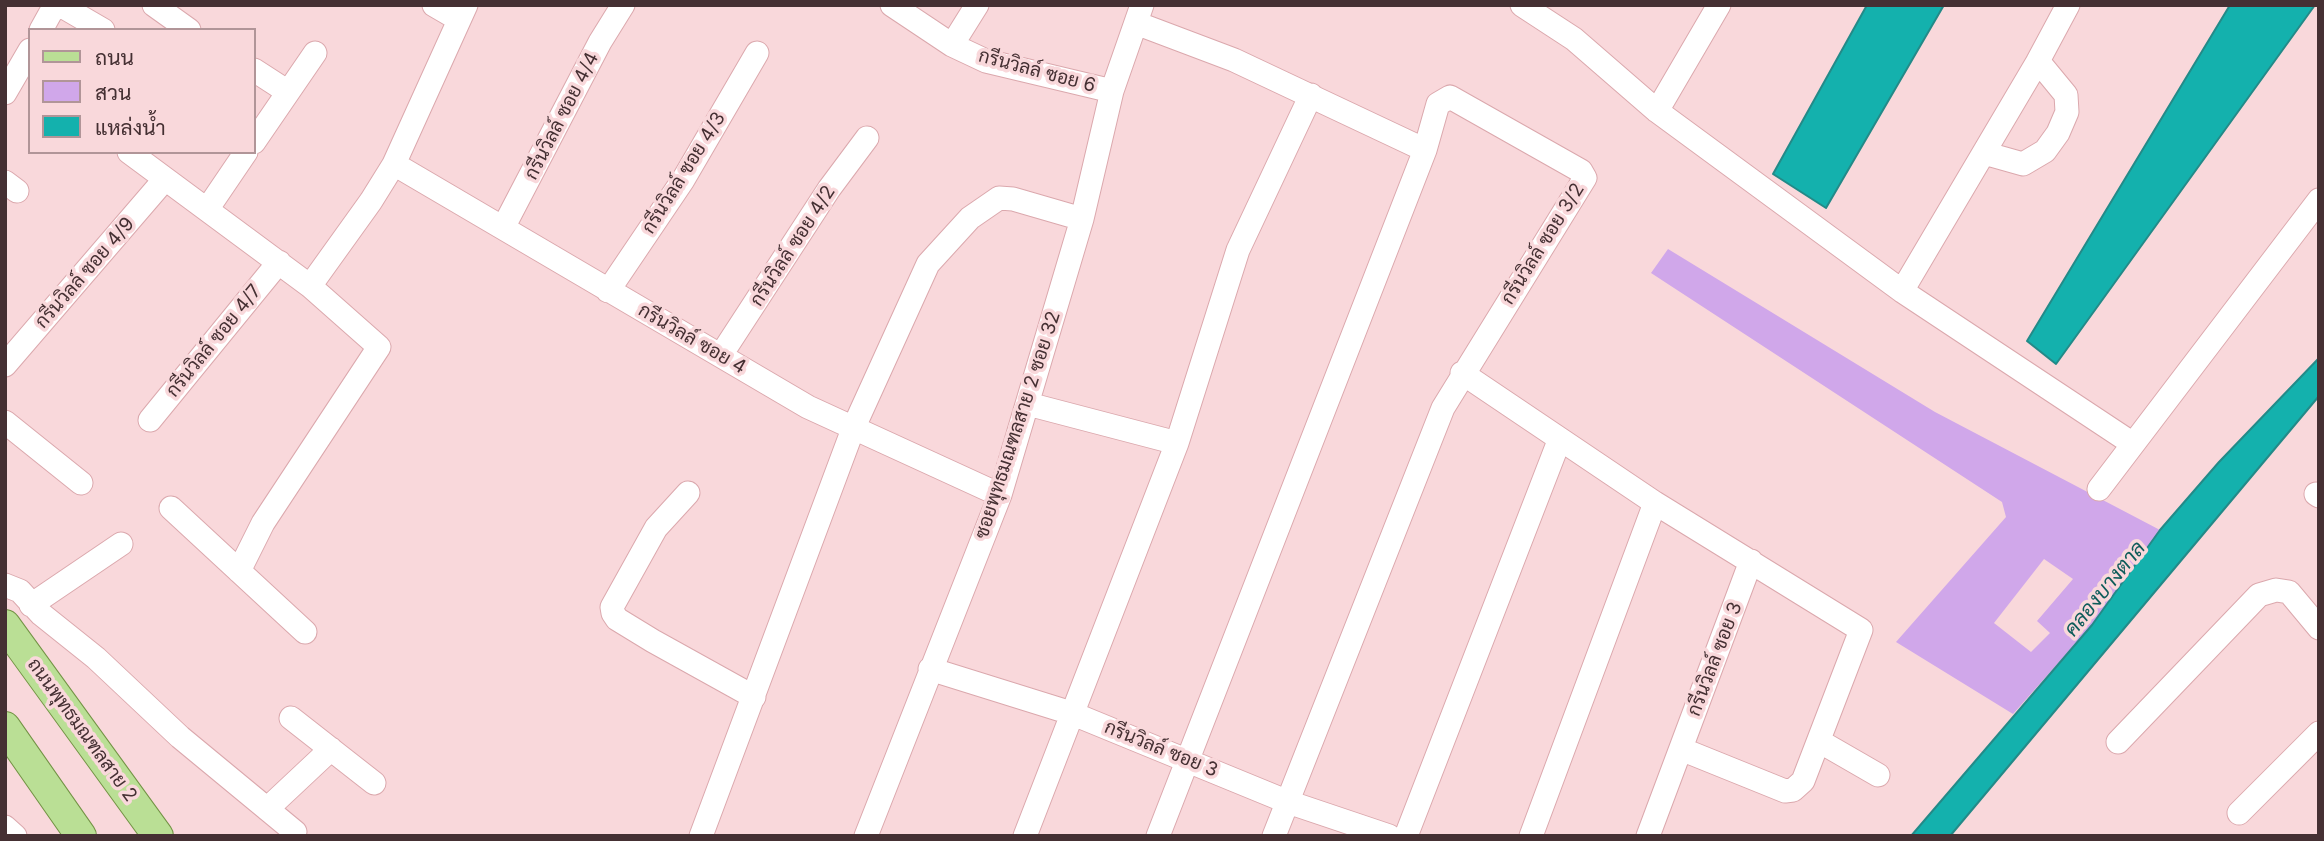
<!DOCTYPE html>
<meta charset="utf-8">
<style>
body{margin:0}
#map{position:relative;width:2324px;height:841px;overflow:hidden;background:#f9d8db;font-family:Inter,Sarabun,sans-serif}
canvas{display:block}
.frame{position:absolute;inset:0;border:7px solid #453033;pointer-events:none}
.legend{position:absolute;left:28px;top:28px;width:228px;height:126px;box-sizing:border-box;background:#f9d8db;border:2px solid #b19598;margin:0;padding:9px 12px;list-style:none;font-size:21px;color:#453033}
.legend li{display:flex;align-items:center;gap:14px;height:35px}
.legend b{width:35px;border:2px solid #b19598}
</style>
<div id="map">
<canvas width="2324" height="841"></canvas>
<div class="frame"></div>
<ul class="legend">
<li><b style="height:9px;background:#badf95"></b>ถนน</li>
<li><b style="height:19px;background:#d0a7ea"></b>สวน</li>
<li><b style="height:19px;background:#14b1ad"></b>แหล่งน้ำ</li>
</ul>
</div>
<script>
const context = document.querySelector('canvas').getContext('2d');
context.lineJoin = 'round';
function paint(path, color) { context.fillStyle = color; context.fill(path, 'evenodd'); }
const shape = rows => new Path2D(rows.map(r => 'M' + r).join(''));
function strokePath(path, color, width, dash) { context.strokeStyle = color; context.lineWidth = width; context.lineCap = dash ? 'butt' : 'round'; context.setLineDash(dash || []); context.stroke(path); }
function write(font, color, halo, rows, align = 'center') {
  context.font = font + ' Inter,Sarabun,sans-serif'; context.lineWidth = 7; context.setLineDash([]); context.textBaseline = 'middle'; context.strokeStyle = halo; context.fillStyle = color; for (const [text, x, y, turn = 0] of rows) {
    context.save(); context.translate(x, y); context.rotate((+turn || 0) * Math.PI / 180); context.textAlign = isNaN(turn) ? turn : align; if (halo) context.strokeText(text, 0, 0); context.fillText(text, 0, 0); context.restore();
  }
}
paint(shape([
 [1668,249,1935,412,2160,530,2092,625,2013,714,1896,642,2006,517,2002,502,1651,273],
 [2044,559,2073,579,2037,621,2050,633,2031,652,1994,623]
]), '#d0a7ea');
const water = shape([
 [1867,5,1944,5,1826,208,1773,174,1867,5],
 [2230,5,2315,5,2056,364,2027,341,2230,5],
 [2319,358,2319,396,1950,836,1911,836,2092,625,2160,530,2219,462,2319,358]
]);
paint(water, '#14b1ad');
strokePath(water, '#238a88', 2);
const minor = shape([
 [60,5,103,30],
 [154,5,189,30],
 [434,5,458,19],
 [892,5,952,45,986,61,1112,91],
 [1522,5,1574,39,1657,111,1902,291,2133,444],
 [1136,23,1234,60,1425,150],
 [41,30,51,12,60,5],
 [952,45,977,5],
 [254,70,288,92],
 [5,93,30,50],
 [1657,111,1719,5],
 [254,142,315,53],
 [129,152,310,286,379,347,263,523,239,571],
 [1984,153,2023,164,2045,151,2058,133,2067,112,2066,95,2038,61],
 [394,164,808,407,1000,495],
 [5,182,17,191],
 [208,208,246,152],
 [503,228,600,42,623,5],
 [310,286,371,201,394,164,466,5],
 [608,291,683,180,757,53],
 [1902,291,2038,61,2068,5],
 [721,355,829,189,867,138],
 [5,365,165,179],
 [1462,373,1655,503,1861,630,1803,781,1793,790,1785,791,1681,749],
 [1028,404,1177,443],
 [150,420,279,262],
 [5,422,81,483],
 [2099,489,2319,200],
 [688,493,656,528,612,607,613,613,617,619,653,641,754,697],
 [2316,494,2319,496],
 [171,508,305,632],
 [5,585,20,591,41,614,96,658,180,737,295,832],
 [31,605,121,544],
 [930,669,1071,713,1288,802,1389,836],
 [291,718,374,783],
 [1819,741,1878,775],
 [2118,742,2259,595,2276,590,2289,592,2319,628],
 [267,809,331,749],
 [2239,813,2319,733],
 [5,827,15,836],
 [701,836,853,429,928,264,970,218,999,198,1013,199,1082,219],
 [866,836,1000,495,1082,219,1112,91,1142,5],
 [1025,836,1177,443,1238,250,1311,95],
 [1158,836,1425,150,1438,104,1450,97,1581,171,1585,178,1443,408,1274,836],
 [1406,836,1559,441],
 [1531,836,1655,503],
 [1648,836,1751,561]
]);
const major = shape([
 [5,625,158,836],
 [5,727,81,836]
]);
strokePath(minor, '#dba8ad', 25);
strokePath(major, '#739345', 32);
strokePath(minor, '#fff', 23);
strokePath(major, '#badf95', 30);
write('19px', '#453033', '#f9d8db', [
 ["กรีนวิลล์ ซอย 6",1037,71,15],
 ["กรีนวิลล์ ซอย 4/4",562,116,-63],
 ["กรีนวิลล์ ซอย 4/3",684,173,-58],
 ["กรีนวิลล์ ซอย 3/2",1543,244,-58],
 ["กรีนวิลล์ ซอย 4/2",793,246,-57],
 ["กรีนวิลล์ ซอย 4/9",85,273,-49],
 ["กรีนวิลล์ ซอย 4",692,339,30],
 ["กรีนวิลล์ ซอย 4/7",214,341,-51],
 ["ซอยพุทธมณฑลสาย 2 ซอย 32",1018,425,-72],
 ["กรีนวิลล์ ซอย 3",1715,659,-69],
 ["ถนนพุทธมณฑลสาย 2",82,730,54],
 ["กรีนวิลล์ ซอย 3",1161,749,22]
]);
write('italic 21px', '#0e5c5a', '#f9d8db', [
 ["คลองบางตาล",2105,589,-51]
]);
</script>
